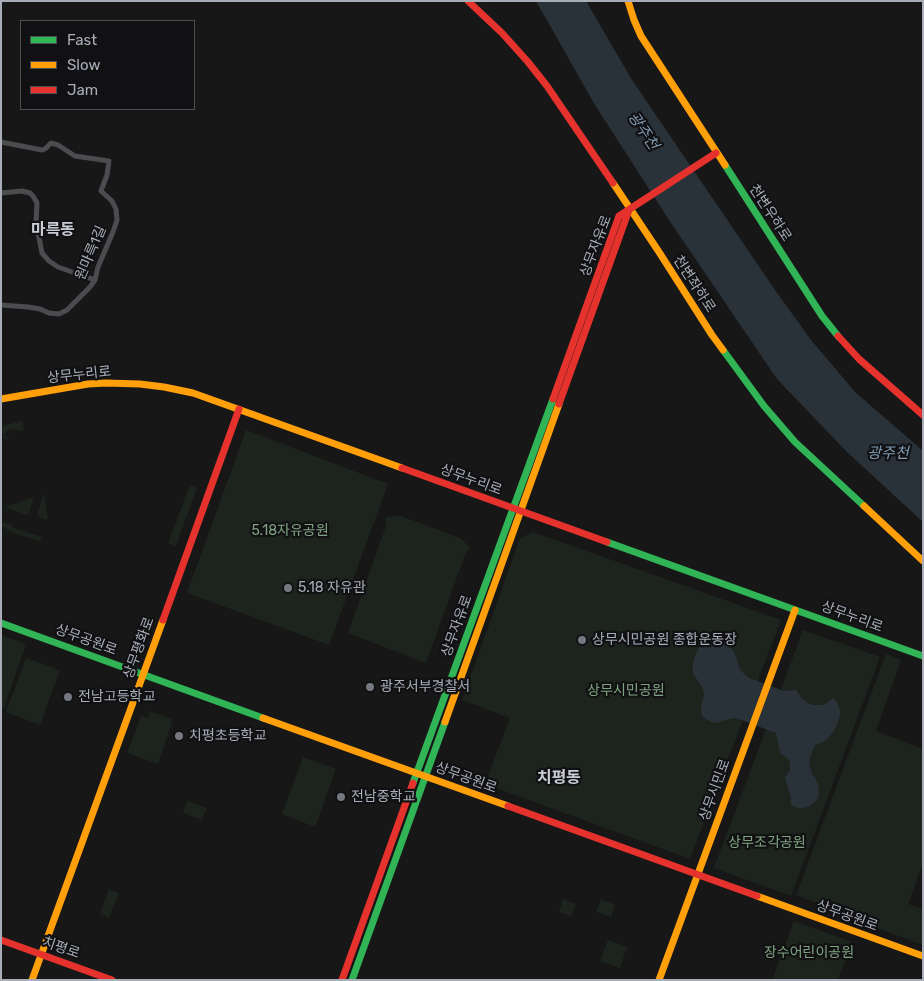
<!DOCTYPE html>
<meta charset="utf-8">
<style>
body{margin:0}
#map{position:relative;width:924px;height:981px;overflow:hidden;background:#171717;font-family:Rubik,sans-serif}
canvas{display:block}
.frame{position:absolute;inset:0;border:2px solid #a8adb8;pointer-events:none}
.legend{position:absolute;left:20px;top:20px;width:175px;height:90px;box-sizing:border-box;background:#111113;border:1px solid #4d4f55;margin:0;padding:6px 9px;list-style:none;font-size:15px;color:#a8adb8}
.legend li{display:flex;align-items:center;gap:10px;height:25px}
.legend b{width:25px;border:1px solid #4d4f55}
</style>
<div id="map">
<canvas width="924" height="981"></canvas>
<div class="frame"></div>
<ul class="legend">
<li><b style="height:6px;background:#30b455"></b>Fast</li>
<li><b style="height:6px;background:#ff9f0a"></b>Slow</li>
<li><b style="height:6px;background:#e5322d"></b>Jam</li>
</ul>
</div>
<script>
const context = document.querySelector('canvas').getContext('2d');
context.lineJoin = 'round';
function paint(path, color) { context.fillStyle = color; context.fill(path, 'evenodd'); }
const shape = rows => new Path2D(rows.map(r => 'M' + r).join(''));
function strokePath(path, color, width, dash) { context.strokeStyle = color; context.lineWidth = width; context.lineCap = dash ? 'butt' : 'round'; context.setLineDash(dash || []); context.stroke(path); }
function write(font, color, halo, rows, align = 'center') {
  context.font = font + ' Rubik,"Noto Sans KR",sans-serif'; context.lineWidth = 4.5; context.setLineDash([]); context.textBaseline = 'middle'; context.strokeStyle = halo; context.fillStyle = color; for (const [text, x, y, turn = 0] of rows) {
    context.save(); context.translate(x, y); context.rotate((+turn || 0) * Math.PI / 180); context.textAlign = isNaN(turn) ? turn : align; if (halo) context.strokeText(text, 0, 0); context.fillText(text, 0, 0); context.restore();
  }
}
paint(shape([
 [22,421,24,430,19,431,12,429,7,431,4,434,5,437,12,438,4,440,1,426],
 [246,430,388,484,329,645,187,593],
 [190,485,197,488,176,546,168,543],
 [44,493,48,520,39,517,37,515],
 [34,497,28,515,26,515,5,507],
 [401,516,460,538,470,547,465,555,426,663,348,633,386,526,385,517],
 [1,522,11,525,13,528,42,537,40,541,14,533,1,526],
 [533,532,781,620,690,859,485,784,510,718,462,700,520,538],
 [803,630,880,657,791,896,714,868],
 [1,635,26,644,4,708,1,707],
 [886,654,901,660,876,731,923,749,923,863,908,904,923,909,923,945,888,932,796,895],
 [26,658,60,670,40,725,6,712],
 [150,711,171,719,172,723,158,764,127,753,141,716,148,718],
 [303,757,336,769,315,827,282,814],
 [187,801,207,808,202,820,183,813],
 [109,889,119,893,109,918,100,914],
 [563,899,576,904,571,916,559,912],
 [601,899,615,905,611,917,596,912],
 [794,921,852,942,838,980,772,980],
 [608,940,627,947,620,968,600,961]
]), '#1d241e');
paint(shape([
 [536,1,586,1,632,80,775,290,811,340,855,392,923,451,923,522,847,452,777,379,669,220,595,105],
 [718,643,724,644,733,650,735,654,740,670,749,678,784,691,796,690,802,699,807,703,813,705,824,705,833,698,836,701,840,710,840,715,837,725,831,735,826,740,821,743,815,745,810,757,809,762,810,768,812,774,818,783,819,794,818,798,810,806,800,809,791,805,791,798,785,778,790,770,790,762,785,756,780,753,776,733,736,718,729,719,717,723,711,722,703,717,701,712,701,708,704,695,703,689,693,673,693,663,696,653,699,648,704,645]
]), '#2a3239');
strokePath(shape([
 [1,142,42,150,45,149,51,143,58,145,75,156,109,161,107,175,101,191,112,201,116,209,117,220,113,232,98,267,95,280,90,287,67,310,59,314,49,313,40,309,28,307,1,305],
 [1,193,22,191,30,193,33,196,37,203,36,222,42,253,49,261,58,267,95,280]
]), '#4b4c50', 5);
strokePath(shape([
 [725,165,822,316,838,336],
 [723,350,764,406,795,442,864,506],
 [607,542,923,656],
 [1,623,263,718],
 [413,783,553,399],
 [352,980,445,722]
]), '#30b455', 7);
strokePath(shape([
 [628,1,634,20,641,36,725,165],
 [613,183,659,252,712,335,723,350],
 [1,399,88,384,106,383,140,384,164,387,193,393,402,468],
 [864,506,923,561],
 [263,718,508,806],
 [445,722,559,404],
 [757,896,923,956],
 [32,980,163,620],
 [659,980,795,610]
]), '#ff9f0a', 7);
strokePath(shape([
 [468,1,502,33,528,62,547,86,613,183],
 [838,336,859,359,923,415],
 [553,399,619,216,716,153],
 [559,404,629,210],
 [402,468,607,542],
 [163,620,239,409],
 [508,806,757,896],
 [1,940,112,980],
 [342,980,413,783]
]), '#e5322d', 7);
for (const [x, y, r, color] of [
 [288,588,5,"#757880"],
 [582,640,5,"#757880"],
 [370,687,5,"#757880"],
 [68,697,5,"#757880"],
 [179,736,5,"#757880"],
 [341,797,5,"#757880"]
]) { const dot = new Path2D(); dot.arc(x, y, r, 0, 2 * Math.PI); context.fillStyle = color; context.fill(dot); strokePath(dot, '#111113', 2); }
write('14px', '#a8adb8', '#111113', [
 ["천변우하로",770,213,57],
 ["상무자유로",596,246,-69],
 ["원마륵1길",91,253,-67],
 ["천변좌하로",694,284,57],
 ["상무누리로",79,375,-6],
 ["상무누리로",471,480,20],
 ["상무누리로",852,617,20],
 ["상무자유로",457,626,-70],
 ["상무공원로",86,640,20],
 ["상무평화로",139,648,-70],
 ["상무공원로",466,778,20],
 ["상무시민로",715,790,-70],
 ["상무공원로",847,916,20],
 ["치평로",61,948,19]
]);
write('14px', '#7fa381', '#111113', [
 ["5.18자유공원",290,531],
 ["상무시민공원",626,691],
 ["상무조각공원",767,843],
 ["장수어린이공원",809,953]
]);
write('14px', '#a8adb8', '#111113', [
 ["5.18 자유관",298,588],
 ["상무시민공원 종합운동장",592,640],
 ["광주서부경찰서",380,687],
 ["전남고등학교",78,697],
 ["치평초등학교",189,736],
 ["전남중학교",351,797]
], 'left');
write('italic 15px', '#7f9bb3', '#111113', [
 ["광주천",643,131,56],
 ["광주천",888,454]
]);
write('bold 16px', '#c9ccd4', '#111113', [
 ["마륵동",53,230],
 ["치평동",559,778]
]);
</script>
